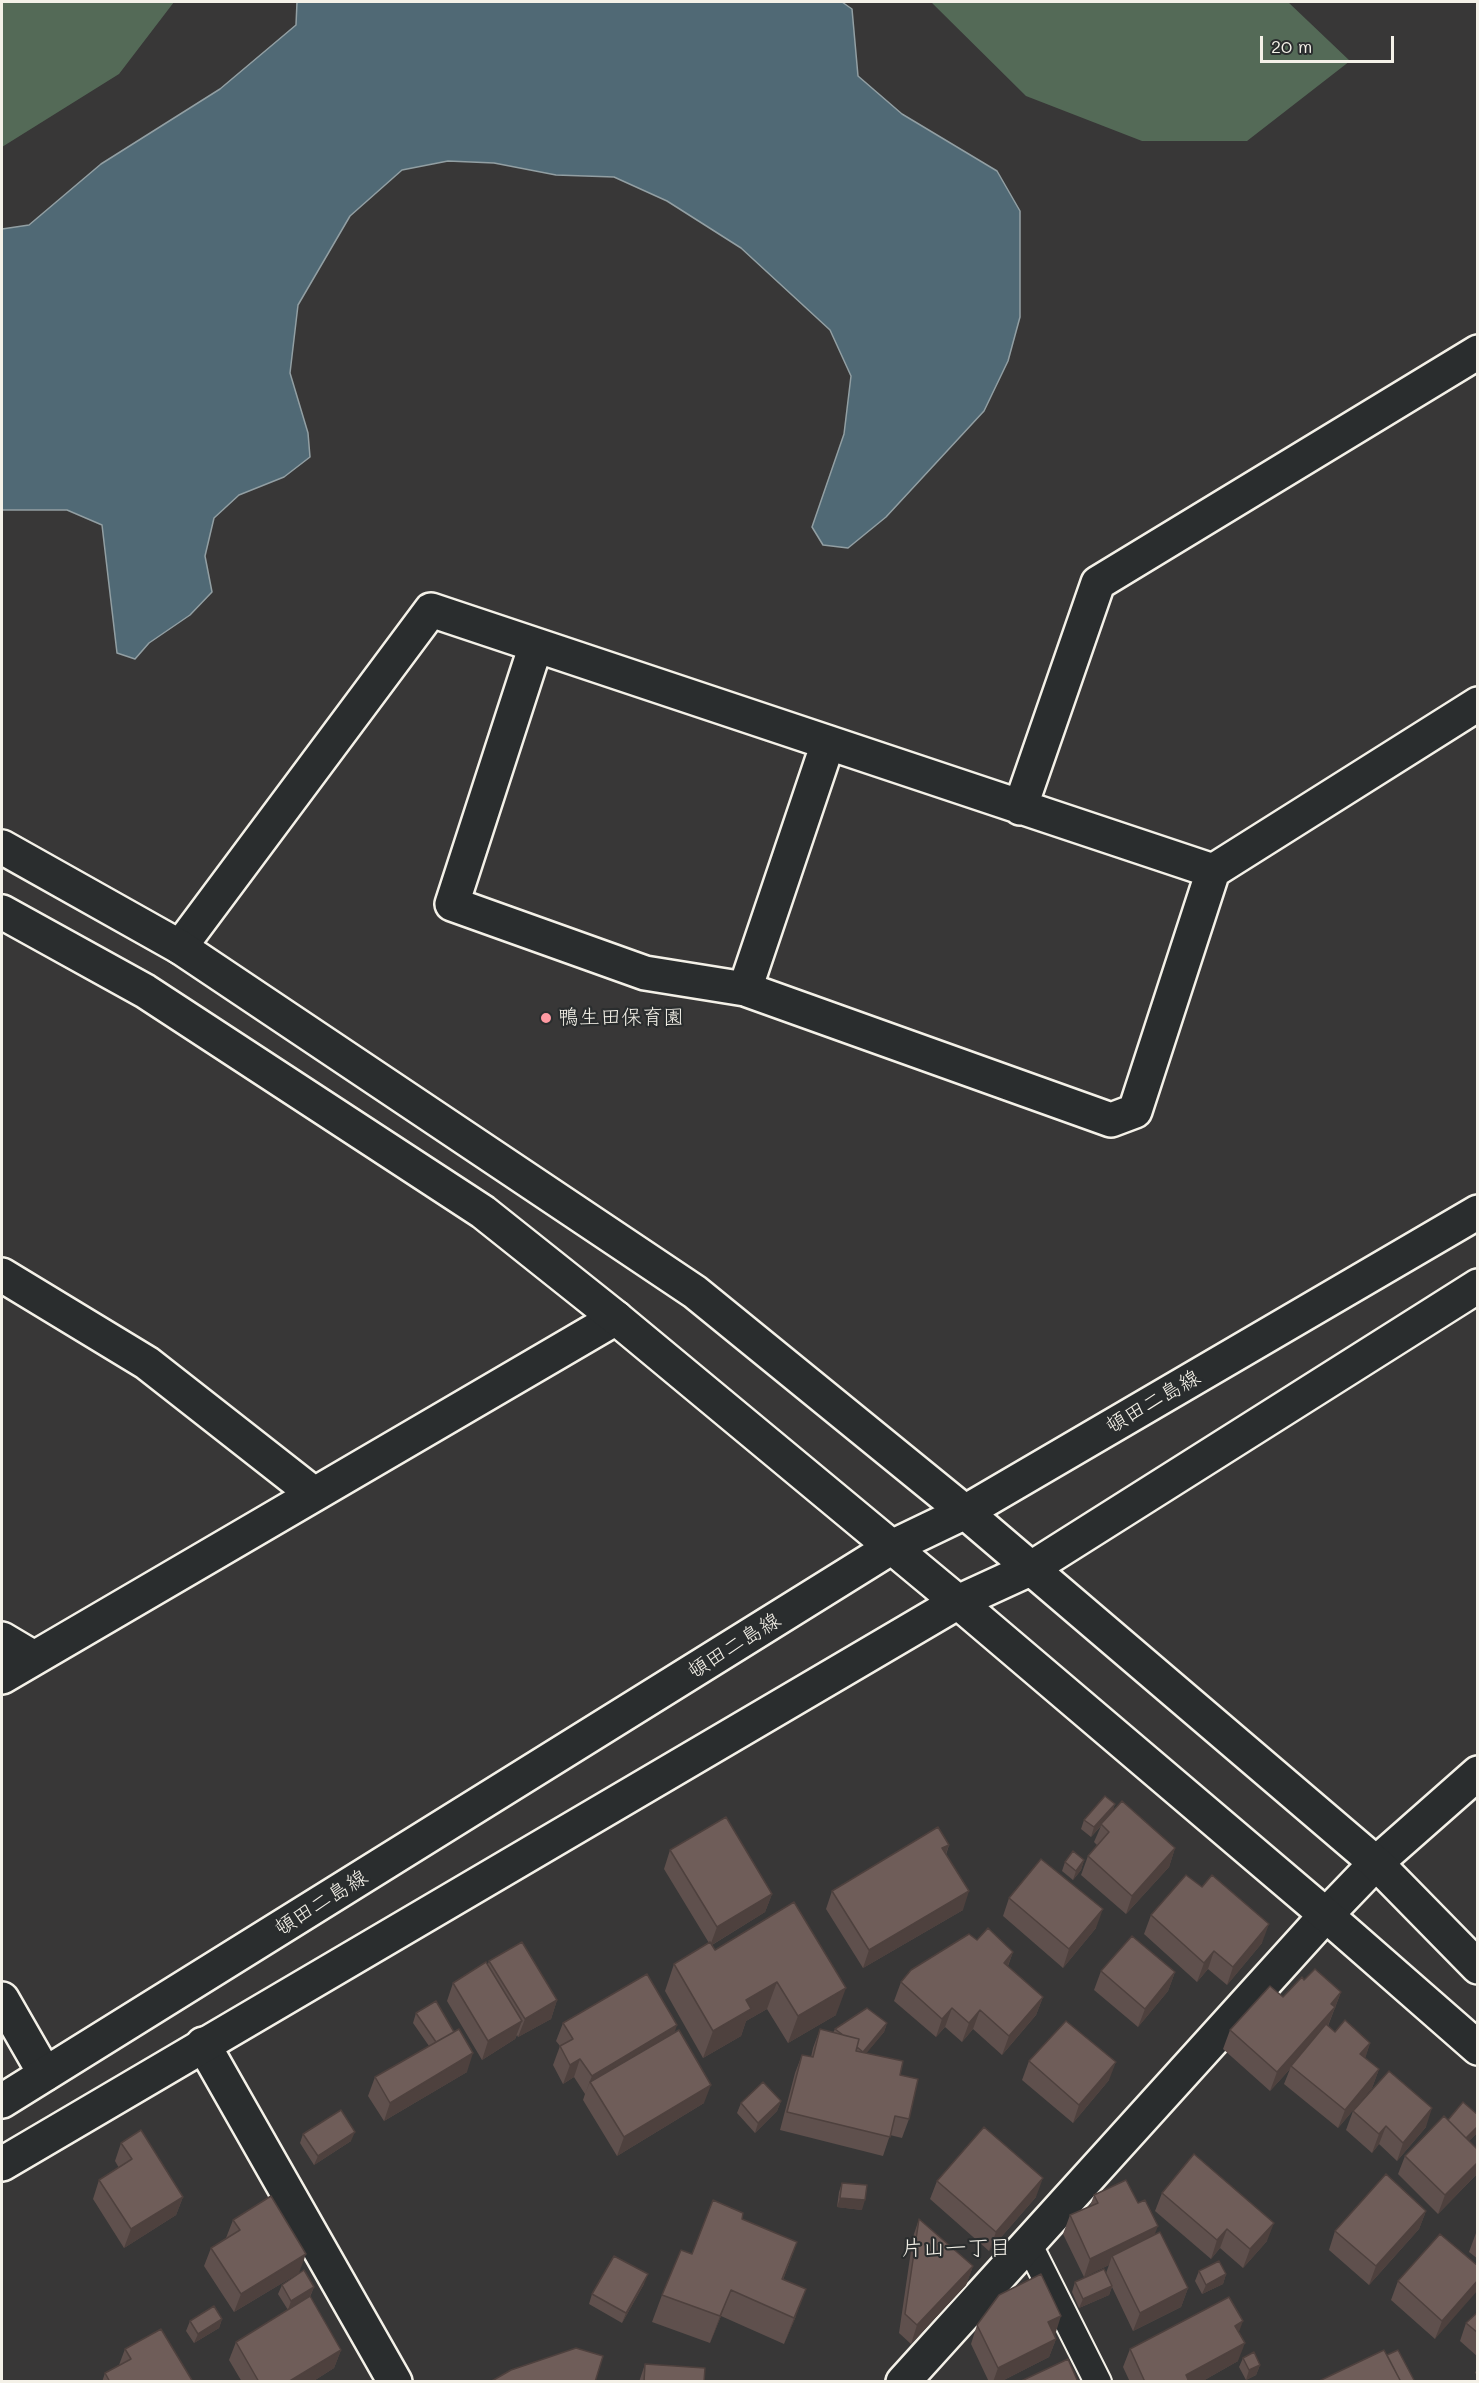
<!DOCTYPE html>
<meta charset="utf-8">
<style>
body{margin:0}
#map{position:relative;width:1479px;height:2383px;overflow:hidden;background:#383737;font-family:Mali,sans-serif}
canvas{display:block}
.frame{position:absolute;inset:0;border:3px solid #f4f1e8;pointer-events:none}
.scale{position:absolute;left:1260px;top:36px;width:134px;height:27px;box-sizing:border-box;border:3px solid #f4f1e8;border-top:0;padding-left:8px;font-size:18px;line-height:21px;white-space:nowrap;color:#f4f1e8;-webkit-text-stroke:4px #2a2d2e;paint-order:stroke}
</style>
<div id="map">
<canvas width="1479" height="2383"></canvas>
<div class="frame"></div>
<div class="scale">20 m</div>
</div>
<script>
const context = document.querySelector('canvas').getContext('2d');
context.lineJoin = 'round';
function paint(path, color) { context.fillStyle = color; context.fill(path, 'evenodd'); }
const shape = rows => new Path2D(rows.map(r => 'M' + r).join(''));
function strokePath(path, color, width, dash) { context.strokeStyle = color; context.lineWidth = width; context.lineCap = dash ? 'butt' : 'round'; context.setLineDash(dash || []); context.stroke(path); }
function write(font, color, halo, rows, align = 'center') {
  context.font = font + ' Mali,"Klee One",sans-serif'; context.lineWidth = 4.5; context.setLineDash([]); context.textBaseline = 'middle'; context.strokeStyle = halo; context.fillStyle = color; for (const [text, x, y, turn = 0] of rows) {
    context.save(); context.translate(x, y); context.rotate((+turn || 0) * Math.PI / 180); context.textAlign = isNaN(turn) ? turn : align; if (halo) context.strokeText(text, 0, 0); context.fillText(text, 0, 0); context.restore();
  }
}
paint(shape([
 [2,2,174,2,119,74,2,147],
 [931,2,1288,2,1350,61,1247,141,1142,141,1026,96]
]), '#546a57');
const water = shape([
 [297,2,842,2,852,9,858,76,902,114,997,171,1020,211,1020,317,1008,361,984,411,886,517,848,548,823,545,812,527,844,434,851,376,830,330,741,248,667,201,614,177,556,175,494,163,448,161,402,170,350,216,298,305,290,373,308,433,310,457,284,477,239,495,214,518,205,556,212,592,190,615,149,643,135,659,117,653,102,525,67,510,2,510,2,229,29,225,101,164,220,89,296,25,297,2]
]);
paint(water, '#506975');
strokePath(water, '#929fa3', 1.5);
const lane = shape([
 [1028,2243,1098,2382]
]);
const street = shape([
 [536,645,452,904,645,973,745,989],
 [828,743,745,989,1111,1120,1135,1111,1213,871],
 [1020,808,1098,583,1478,352],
 [180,947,431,610,1213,871,1478,704],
 [2,1275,147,1363,314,1494],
 [2,1639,34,1658],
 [2,1677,616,1318],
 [2,1999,45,2074],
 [203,2044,395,2382],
 [903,2382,1326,1915,1376,1863,1478,1773]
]);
const secondary = shape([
 [2,847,180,947,695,1292,965,1512,1376,1863,1478,1967],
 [2,912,145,991,483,1212,616,1318,958,1602,1326,1915,1478,2048],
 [2,2101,892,1547,965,1512,1478,1212],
 [2,2164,958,1602,1030,1569,1478,1286]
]);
strokePath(lane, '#f4f1e8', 30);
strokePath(street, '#f4f1e8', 38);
strokePath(secondary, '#f4f1e8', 38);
strokePath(lane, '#2a2d2e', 26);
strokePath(street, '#2a2d2e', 33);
strokePath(secondary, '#2a2d2e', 33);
paint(shape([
 [1115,1804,1112,1812,1175,1848,1169,1867,1126,1914,1081,1875,1088,1856,1097,1845,1094,1842,1101,1826,1091,1837,1081,1829,1084,1820],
 [949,1845,946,1855,963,1910,863,1968,826,1909,832,1891],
 [670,1850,772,1894,765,1912,712,1945,715,1950,836,2015,788,2043,767,2009,746,2021,741,2036,703,2058,665,1991,674,1964,709,1943,664,1869],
 [1084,1860,1081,1870,1073,1880,1062,1871,1065,1862],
 [1009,1898,1096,1928,1063,1968,1003,1916],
 [1151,1915,1262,1943,1227,1985,1208,1969,1197,1982,1144,1934],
 [977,1940,1013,1952,1008,1966,1043,1997,1036,2015,1002,2055,973,2029,962,2042,945,2027,936,2037,894,2001,901,1982],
 [489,1961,557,2000,551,2019,518,2037,517,2035,515,2039,482,2060,447,2001,453,1983,488,1964],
 [1101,1971,1175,1972,1168,1991,1138,2027,1094,1990],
 [1304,1980,1341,1992,1328,2026,1335,2032,1370,2043,1365,2058,1379,2069,1372,2088,1338,2128,1284,2084,1290,2069,1270,2091,1223,2049,1230,2030,1283,1997],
 [416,2013,467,2072,384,2121,368,2096,375,2077,429,2046,413,2023],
 [563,2023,675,2032,704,2103,617,2156,583,2100,585,2094,574,2077,563,2084,553,2065,560,2046,556,2041],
 [887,2023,884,2032,866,2053,900,2075,909,2119,902,2138,890,2135,883,2156,780,2130,795,2073,802,2055,811,2057,813,2048,820,2029,833,2033,835,2029],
 [1029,2061,1109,2080,1073,2123,1022,2080],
 [781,2101,777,2111,755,2133,737,2113,741,2103],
 [1353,2111,1426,2127,1397,2161,1379,2144,1372,2153,1346,2130],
 [1478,2115,1478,2132,1469,2141,1476,2175,1438,2214,1398,2174,1405,2156,1448,2120],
 [303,2134,351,2141,314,2165,300,2143],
 [121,2143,183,2197,176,2215,124,2248,93,2199,99,2180,119,2168,115,2161],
 [937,2181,1036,2197,989,2251,930,2199],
 [842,2183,862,2210,837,2207,839,2192],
 [1162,2193,1267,2241,1243,2268,1220,2248,1211,2259,1155,2211],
 [1094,2195,1155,2235,1188,2288,1181,2307,1133,2331,1112,2287,1109,2295,1079,2308,1072,2292,1075,2282,1106,2273,1109,2265,1084,2277,1063,2234,1070,2215,1090,2206],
 [1426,2211,1419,2229,1369,2285,1329,2250,1335,2231],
 [742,2219,797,2242,783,2280,796,2316,784,2344,721,2316,710,2343,652,2322,662,2295,692,2254],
 [919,2219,973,2266,966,2285,911,2344,899,2333,913,2237],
 [233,2220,299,2273,234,2312,204,2266,211,2248,226,2238],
 [1478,2231,1478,2259,1469,2252,1476,2233],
 [1478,2266,1435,2339,1391,2300,1398,2281],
 [1199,2271,1226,2274,1223,2284,1202,2294,1195,2281],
 [644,2284,622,2323,589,2304,592,2294],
 [282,2285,314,2287,310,2297,341,2350,334,2368,312,2382,242,2382,229,2360,236,2342,288,2310,278,2294],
 [1478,2312,1478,2357,1460,2341,1466,2323],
 [222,2319,219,2328,194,2343,186,2331,190,2321],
 [977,2325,1055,2335,1056,2339,1049,2357,1000,2382,989,2382,971,2344],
 [1239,2332,1238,2361,1201,2382,1130,2382,1123,2367,1130,2349],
 [125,2349,193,2382,102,2382,105,2373,119,2365],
 [1243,2358,1260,2365,1256,2375,1246,2380,1239,2367],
 [645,2364,704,2382,639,2382],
 [1478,2366,1478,2375,1475,2373]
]), '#5f504d');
paint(shape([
 [1115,1804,1112,1813,1091,1837,1094,1827],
 [949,1845,942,1864,942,1848],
 [1175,1848,1169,1867,1126,1914,1132,1896],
 [1084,1860,1081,1870,1073,1880,1076,1871],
 [969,1891,963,1910,863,1968,869,1950],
 [772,1894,765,1912,710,1946,717,1927],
 [1103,1909,1096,1928,1063,1968,1069,1949],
 [1269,1924,1262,1943,1227,1985,1233,1967],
 [1214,1951,1208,1969,1197,1982,1204,1963],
 [1013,1952,1006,1970,1004,1963],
 [1175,1972,1168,1991,1138,2027,1145,2009],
 [777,1982,767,2009,746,2021,741,2036,703,2058,713,2031,746,2000],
 [846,1988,836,2015,788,2043,798,2016],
 [1341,1992,1328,2025,1291,2066,1290,2069,1270,2091,1277,2072],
 [1043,1997,1036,2015,1002,2055,1009,2036],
 [557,2000,551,2019,518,2037,525,2019],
 [952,2008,945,2027,936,2037,942,2019],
 [980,2010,973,2029,962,2042,969,2023],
 [522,2021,515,2039,482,2060,488,2041],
 [887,2023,884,2032,860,2061,863,2052],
 [677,2025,671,2044,590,2082,585,2094,592,2076],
 [1370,2043,1364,2062,1360,2054],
 [473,2053,467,2072,384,2121,390,2103],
 [580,2059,574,2077,563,2084,570,2065],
 [1116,2062,1109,2080,1073,2123,1079,2105],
 [1379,2069,1372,2088,1338,2128,1345,2110],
 [711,2085,704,2103,617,2156,624,2137],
 [781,2101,777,2111,755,2133,758,2123],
 [1432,2108,1426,2127,1397,2161,1403,2143],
 [1386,2126,1379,2144,1372,2153,1379,2134],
 [1478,2126,1478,2132,1461,2150,1464,2140],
 [355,2132,351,2141,314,2165,318,2156],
 [1478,2162,1478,2171,1476,2175,1438,2214,1445,2195],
 [1043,2178,1036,2197,989,2251,996,2232],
 [183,2197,176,2215,124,2248,131,2229],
 [840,2198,865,2200,862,2210,837,2207],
 [1426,2211,1419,2229,1369,2285,1376,2266],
 [1274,2223,1267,2241,1243,2268,1250,2249],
 [1158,2226,1151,2244,1112,2256,1109,2265,1084,2277,1090,2259],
 [1227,2229,1220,2248,1211,2259,1217,2240],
 [797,2242,787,2269,772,2306,782,2279],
 [306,2254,299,2273,234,2312,241,2294],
 [973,2266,966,2285,911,2344,917,2325],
 [648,2274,644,2284,622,2323,626,2313],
 [1226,2274,1223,2284,1202,2294,1206,2285],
 [1478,2280,1478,2290,1435,2339,1442,2321],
 [1112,2286,1109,2295,1079,2308,1083,2299],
 [314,2287,310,2296,288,2310,291,2301],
 [1188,2288,1181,2307,1133,2331,1140,2313],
 [806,2289,796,2316,784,2344,794,2318],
 [731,2290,721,2316,710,2343,720,2316],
 [1061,2316,1055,2335,1042,2341,1048,2322],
 [222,2319,219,2328,194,2343,198,2334],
 [1243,2321,1236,2340,1235,2326],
 [1056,2339,1049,2357,1000,2382,993,2382,998,2368],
 [1245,2343,1238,2361,1201,2382,1184,2382,1186,2375],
 [341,2350,334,2368,312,2382,288,2382],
 [1260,2365,1256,2375,1246,2380,1249,2370]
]), '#4e413e');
const building = shape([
 [1105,1796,1115,1804,1094,1827,1084,1820,1105,1796],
 [1122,1801,1175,1848,1132,1896,1088,1856,1109,1832,1101,1824,1122,1801],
 [726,1817,772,1894,717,1927,670,1850,726,1817],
 [938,1827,949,1845,942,1848,969,1891,869,1950,832,1891,938,1827],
 [1073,1851,1084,1860,1076,1871,1065,1862,1073,1851],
 [1041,1859,1103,1909,1069,1949,1009,1898,1041,1859],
 [1186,1875,1202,1887,1212,1875,1269,1924,1233,1967,1214,1951,1204,1963,1151,1915,1186,1875],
 [794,1902,846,1988,798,2016,777,1982,746,2000,751,2009,713,2031,674,1964,710,1942,715,1950,794,1902],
 [988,1928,1013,1952,1004,1963,1043,1997,1009,2036,980,2010,969,2023,952,2008,942,2019,901,1982,911,1970,969,1934,977,1940,988,1928],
 [1132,1936,1175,1972,1145,2009,1101,1971,1132,1936],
 [522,1942,557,2000,525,2019,489,1961,522,1942],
 [486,1962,522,2021,488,2041,453,1983,486,1962],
 [1315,1969,1341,1992,1331,2004,1335,2007,1277,2072,1230,2030,1270,1986,1283,1997,1302,1977,1304,1980,1315,1969],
 [647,1974,677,2025,592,2076,580,2059,570,2065,560,2046,573,2039,563,2023,647,1974],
 [436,2001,454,2032,436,2042,416,2013,436,2001],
 [867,2008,887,2023,863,2052,857,2047,859,2039,843,2035,835,2029,867,2008],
 [1345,2020,1370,2043,1360,2054,1379,2069,1345,2110,1291,2066,1326,2024,1335,2032,1345,2020],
 [1066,2021,1116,2062,1079,2105,1029,2061,1066,2021],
 [459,2029,473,2053,390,2103,375,2077,459,2029],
 [820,2029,859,2039,856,2051,903,2061,900,2075,918,2079,909,2119,895,2116,890,2137,787,2112,802,2055,813,2057,820,2029],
 [679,2030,711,2085,624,2137,590,2082,679,2030],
 [1389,2071,1432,2108,1403,2143,1386,2126,1379,2134,1353,2111,1389,2071],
 [763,2082,781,2101,758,2123,741,2103,763,2082],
 [1463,2102,1478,2115,1478,2126,1466,2138,1448,2120,1463,2102],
 [341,2110,355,2132,318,2156,303,2134,341,2110],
 [1444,2116,1478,2150,1478,2162,1445,2195,1405,2156,1444,2116],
 [984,2127,1043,2178,996,2232,937,2181,984,2127],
 [141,2130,183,2197,131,2229,99,2180,132,2159,121,2143,141,2130],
 [1194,2154,1274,2223,1250,2249,1227,2229,1217,2240,1162,2193,1194,2154],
 [1386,2174,1426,2211,1376,2266,1335,2231,1386,2174],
 [1126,2180,1138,2203,1145,2200,1158,2226,1090,2259,1070,2215,1098,2203,1094,2195,1126,2180],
 [842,2183,867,2185,865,2200,840,2198,842,2183],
 [271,2196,306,2254,241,2294,211,2248,240,2230,233,2220,271,2196],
 [713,2200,743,2213,742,2219,797,2242,782,2279,806,2289,794,2318,731,2290,720,2316,662,2295,681,2250,692,2254,713,2200],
 [919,2219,973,2266,917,2325,905,2314,919,2219],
 [1160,2232,1188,2288,1140,2313,1112,2256,1160,2232],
 [1440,2234,1478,2266,1478,2280,1442,2321,1398,2281,1440,2234],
 [614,2256,648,2274,626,2313,592,2294,614,2256],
 [1219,2261,1226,2274,1206,2285,1199,2271,1219,2261],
 [1104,2269,1112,2286,1083,2299,1075,2282,1104,2269],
 [304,2270,314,2287,291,2301,282,2285,304,2270],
 [1041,2274,1061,2316,1048,2322,1056,2339,998,2368,977,2325,999,2295,1041,2274],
 [310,2296,341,2350,288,2382,259,2382,236,2342,310,2296],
 [1229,2297,1243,2321,1235,2326,1245,2343,1186,2375,1189,2382,1145,2382,1130,2349,1229,2297],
 [214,2306,222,2319,198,2334,190,2321,214,2306],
 [1478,2312,1478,2333,1466,2323,1478,2312],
 [161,2329,193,2382,110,2382,105,2373,131,2359,125,2349,161,2329],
 [576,2348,603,2356,595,2382,490,2382,511,2370,576,2348],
 [1384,2350,1401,2382,1317,2382,1384,2350],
 [1398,2350,1415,2382,1401,2382,1387,2355,1398,2350],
 [1254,2352,1260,2365,1249,2370,1243,2358,1254,2352],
 [1068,2359,1078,2382,1019,2382,1068,2359],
 [645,2364,705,2368,704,2382,644,2382,645,2364]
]);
paint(building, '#6f5d59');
strokePath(building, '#4e413e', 1.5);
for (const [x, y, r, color] of [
 [546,1018,6,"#ff9aa2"]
]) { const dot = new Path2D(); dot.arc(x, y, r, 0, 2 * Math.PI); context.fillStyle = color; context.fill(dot); strokePath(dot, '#2a2d2e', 2); }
write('21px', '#f4f1e8', '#2a2d2e', [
 ["鴨生田保育園",558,1018]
], 'left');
write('21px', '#f4f1e8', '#2a2d2e', [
 ["頓田二島線",1153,1402,-30],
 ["頓田二島線",734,1646,-32],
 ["頓田二島線",321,1903,-32]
]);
write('22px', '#f4f1e8', '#2a2d2e', [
 ["片山一丁目",956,2248]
]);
</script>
